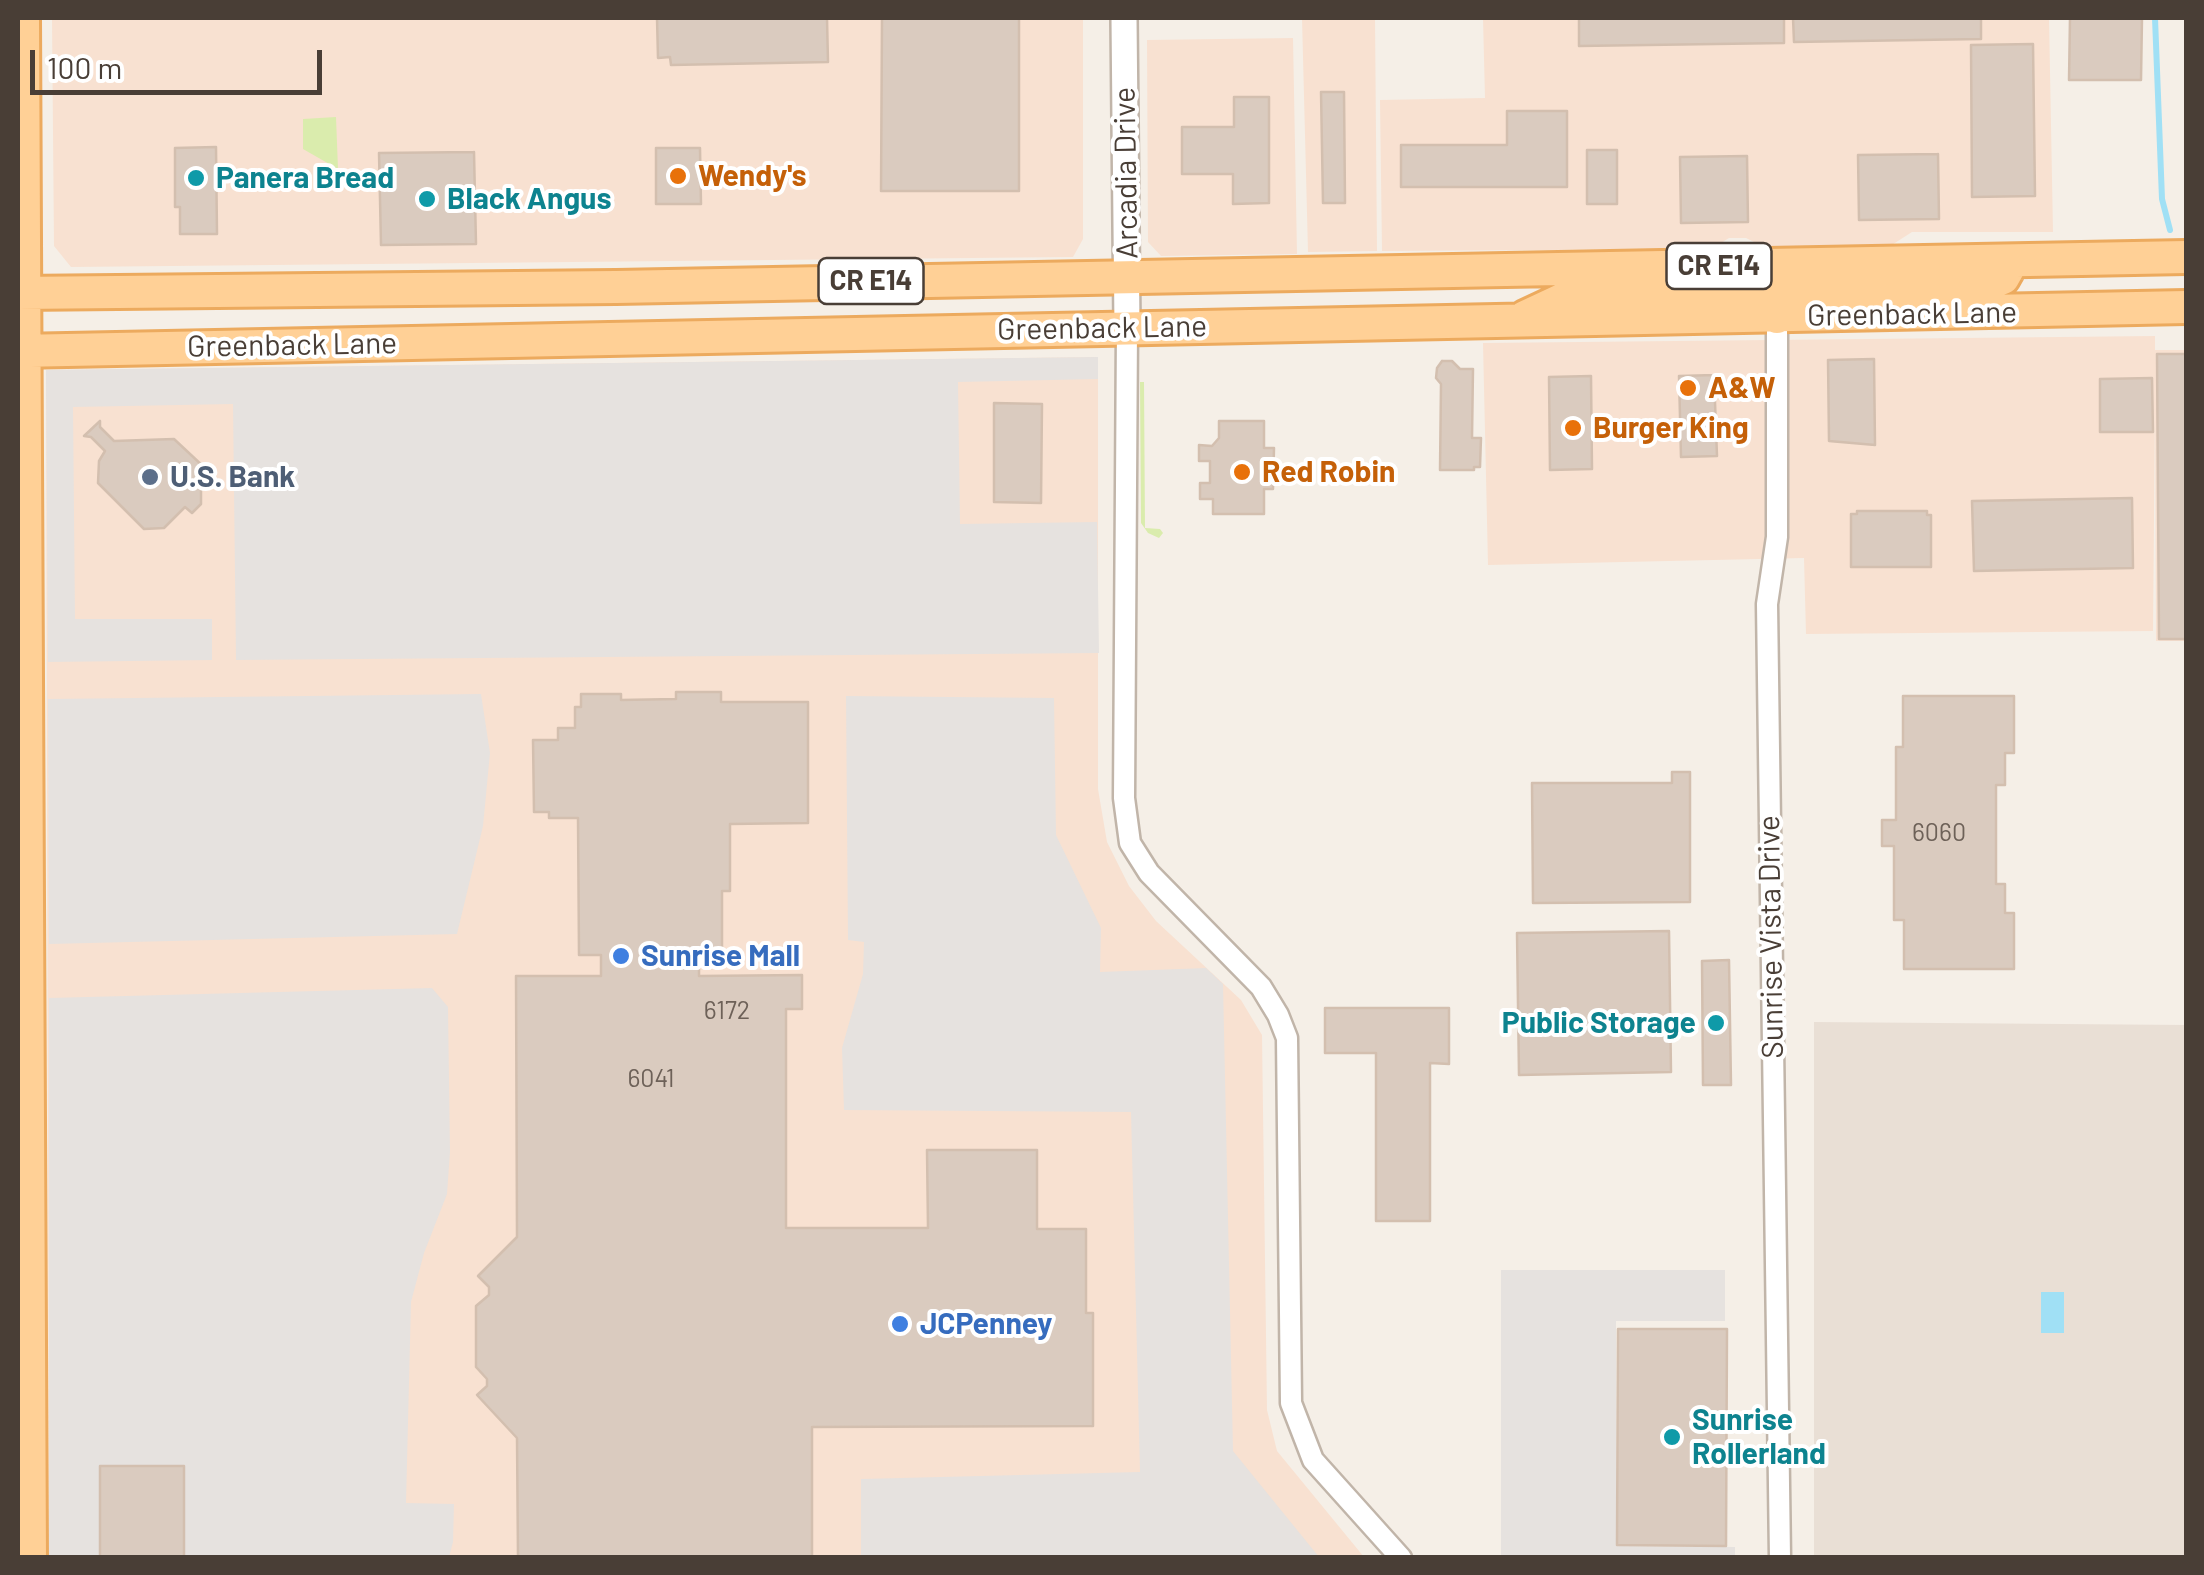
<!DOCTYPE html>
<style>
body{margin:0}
#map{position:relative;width:2204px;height:1575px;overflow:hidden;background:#f5efe7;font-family:Barlow,sans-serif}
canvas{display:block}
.frame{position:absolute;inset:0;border:20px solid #493e36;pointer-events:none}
.scale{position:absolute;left:30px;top:50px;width:292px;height:45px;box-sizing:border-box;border:5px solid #493e36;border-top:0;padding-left:12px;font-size:30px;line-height:35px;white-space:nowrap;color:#493e36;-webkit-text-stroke:8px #fff;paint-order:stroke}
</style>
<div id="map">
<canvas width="2204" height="1575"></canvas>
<div class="frame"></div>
<div class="scale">100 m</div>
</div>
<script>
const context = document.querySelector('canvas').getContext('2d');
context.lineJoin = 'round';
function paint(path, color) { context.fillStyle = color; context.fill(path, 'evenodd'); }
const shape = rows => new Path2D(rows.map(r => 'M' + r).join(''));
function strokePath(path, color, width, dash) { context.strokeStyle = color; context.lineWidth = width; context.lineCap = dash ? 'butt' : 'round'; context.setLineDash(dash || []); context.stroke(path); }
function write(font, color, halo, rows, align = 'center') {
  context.font = font + ' Barlow,sans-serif'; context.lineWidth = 8; context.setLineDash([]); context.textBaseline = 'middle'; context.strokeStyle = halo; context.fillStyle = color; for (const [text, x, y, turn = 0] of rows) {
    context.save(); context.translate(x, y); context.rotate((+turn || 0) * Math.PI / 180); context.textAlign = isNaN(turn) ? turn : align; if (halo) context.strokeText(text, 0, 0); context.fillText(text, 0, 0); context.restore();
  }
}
paint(shape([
 [1814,1022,2186,1025,2186,1557,1814,1558]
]), '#e9dfd5');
paint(shape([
 [52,18,1083,18,1083,239,1073,257,71,267,54,246],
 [1302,18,1375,18,1377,251,1308,252],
 [1483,18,2049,18,2053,232,1912,232,1887,248,1762,246,1746,238,1729,238,1711,249,1382,251,1380,100,1485,98],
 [1293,38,1297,254,1161,256,1148,242,1147,40],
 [2155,336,2155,350,2186,350,2186,641,2156,641,2155,407,2153,631,1806,634,1804,558,1488,565,1483,343],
 [1098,357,1098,789,1107,842,1129,886,1156,921,1241,1000,1262,1035,1267,1410,1277,1451,1364,1557,49,1557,46,370]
]), '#f8e1d1');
paint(shape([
 [336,117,338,169,303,149,303,119],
 [1140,382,1144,382,1145,528,1160,529,1163,533,1159,538,1148,533,1141,523]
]), '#daecad');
paint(shape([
 [1098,357,1098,379,958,382,960,524,1097,522,1099,653,236,660,233,404,73,407,75,619,212,619,212,660,48,662,46,370],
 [481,694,490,753,483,826,457,934,49,944,48,699],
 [846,696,1054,698,1056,835,1101,928,1100,972,1206,968,1223,984,1233,1451,1319,1557,861,1557,861,1479,1140,1472,1131,1112,844,1110,842,1048,863,974,864,942,848,940],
 [432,988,448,1007,450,1152,447,1194,424,1253,411,1302,406,1503,454,1504,453,1542,449,1557,49,1557,49,998],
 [1501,1270,1725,1270,1725,1321,1616,1321,1616,1546,1735,1547,1735,1557,1501,1557]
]), '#e6e2df');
paint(shape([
 [2041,1292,2064,1292,2064,1333,2041,1333]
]), '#a0e0f5');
strokePath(shape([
 [2155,18,2162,199,2170,230]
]), '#a0e0f5', 6);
const building = shape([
 [657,18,827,18,828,62,671,65,670,57,658,58,657,18],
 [882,18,1019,18,1019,191,881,191,882,18],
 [1579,18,1784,18,1784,43,1579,46,1579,18],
 [1793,18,1981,18,1981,39,1794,42,1793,18],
 [2070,18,2142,18,2141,80,2069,80,2070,18],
 [2033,44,2035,196,1972,197,1971,45,2033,44],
 [1321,92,1344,92,1345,203,1323,203,1321,92],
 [1234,97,1269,97,1269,203,1233,204,1233,174,1182,174,1182,127,1234,127,1234,97],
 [1507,111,1567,111,1567,187,1401,187,1401,145,1507,145,1507,111],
 [216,147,217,234,180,234,180,207,175,207,175,148,216,147],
 [656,148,700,148,701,204,656,204,656,148],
 [1587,150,1617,150,1617,204,1587,204,1587,150],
 [474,152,476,244,381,245,379,153,474,152],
 [1938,154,1939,219,1859,220,1858,155,1938,154],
 [1747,156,1748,222,1681,223,1680,157,1747,156],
 [2157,354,2186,354,2186,639,2159,639,2157,354],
 [1874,359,1875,445,1829,441,1828,360,1874,359],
 [1442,361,1452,361,1460,369,1473,369,1472,438,1481,438,1480,467,1474,467,1474,470,1440,470,1441,384,1436,378,1437,368,1442,361],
 [1714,375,1717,456,1681,457,1679,376,1714,375],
 [1591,376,1592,469,1550,470,1549,377,1591,376],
 [2152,378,2153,432,2100,432,2100,379,2152,378],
 [994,403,1042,404,1041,503,994,502,994,403],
 [100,421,100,427,114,441,174,439,205,468,201,472,201,504,192,513,185,507,164,528,144,529,98,483,99,461,105,451,91,437,84,436,100,421],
 [1219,421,1264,421,1264,448,1274,448,1273,489,1264,489,1264,514,1213,514,1213,499,1200,499,1200,483,1210,483,1210,461,1199,461,1199,445,1212,446,1219,438,1219,421],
 [2132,498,2133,568,1974,571,1972,501,2132,498],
 [1857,511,1927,511,1927,515,1931,515,1931,567,1851,567,1851,514,1857,514,1857,511],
 [676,692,721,692,721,702,808,702,808,823,730,824,730,891,722,891,722,954,699,954,699,976,802,975,802,1009,786,1009,786,1228,928,1228,927,1150,1037,1150,1037,1229,1086,1229,1086,1313,1093,1313,1093,1426,812,1427,812,1558,518,1558,517,1438,477,1395,487,1386,487,1379,476,1367,476,1306,489,1295,489,1287,478,1276,517,1237,516,976,601,976,601,955,579,955,578,818,549,818,549,812,534,812,533,740,558,740,558,728,575,728,575,707,581,707,581,694,621,694,621,700,676,699,676,692],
 [1903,696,2014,696,2014,753,2005,753,2005,785,1996,785,1996,884,2005,884,2005,913,2014,913,2014,969,1904,969,1904,920,1894,920,1894,846,1882,846,1882,820,1896,820,1896,747,1903,747,1903,696],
 [1672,772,1690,772,1690,902,1533,903,1532,783,1672,783,1672,772],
 [1669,931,1671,1072,1519,1075,1517,933,1669,931],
 [1729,960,1731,1085,1703,1085,1702,961,1729,960],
 [1325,1008,1449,1008,1449,1064,1430,1063,1430,1221,1376,1221,1376,1053,1325,1053,1325,1008],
 [1618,1329,1727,1329,1726,1546,1617,1545,1618,1329],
 [100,1466,184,1466,184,1558,100,1558,100,1466]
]);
paint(building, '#dacbbf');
strokePath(building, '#d3bfaf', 2.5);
const minor = shape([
 [1777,317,1777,537,1767,604,1780,1558],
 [1127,328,1124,798,1130,843,1149,873,1261,987,1278,1015,1287,1038,1291,1403,1313,1460,1401,1558]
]);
const tertiary = shape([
 [1124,18,1127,328]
]);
const primary = shape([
 [23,18,30,1558],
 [18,293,616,287,2186,257],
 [1525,317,1570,296,1764,289,1785,265],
 [1777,317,1784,301,1803,290,1978,288,2003,278,2012,262],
 [18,351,2186,307]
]);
strokePath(minor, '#c1b5a9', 25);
strokePath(tertiary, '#c1b5a9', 30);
strokePath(primary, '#ecaa5e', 38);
strokePath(minor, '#fff', 20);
strokePath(tertiary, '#fff', 25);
strokePath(primary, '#ffd096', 32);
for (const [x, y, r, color] of [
 [678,176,10,"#e8710a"],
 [196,178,10,"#0f9aa8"],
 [427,199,10,"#0f9aa8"],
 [1688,388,10,"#e8710a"],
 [1573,428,10,"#e8710a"],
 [1242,472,10,"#e8710a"],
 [150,477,10,"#5c6f8a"],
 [621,956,10,"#3f7fe0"],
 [1716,1023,10,"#0f9aa8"],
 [900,1324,10,"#3f7fe0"],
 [1672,1437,10,"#0f9aa8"]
]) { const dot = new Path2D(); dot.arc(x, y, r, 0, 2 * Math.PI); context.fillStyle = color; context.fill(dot); strokePath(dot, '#fff', 4); }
write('25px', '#6d6158', null, [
 ["6060",1939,833],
 ["6172",727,1011],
 ["6041",651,1079]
]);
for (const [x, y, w] of [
 [1719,266,105],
 [871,281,105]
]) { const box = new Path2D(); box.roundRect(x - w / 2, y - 23, w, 46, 8); context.fillStyle = '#fff'; context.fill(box); strokePath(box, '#493e36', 2.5); }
write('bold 28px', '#493e36', null, [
 ["CR E14",1719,266],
 ["CR E14",871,281]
]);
write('30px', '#493e36', '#fff', [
 ["Arcadia Drive",1126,173,-91],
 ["Greenback Lane",1912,314,-1],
 ["Greenback Lane",1102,328,-1],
 ["Greenback Lane",292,345,-1],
 ["Sunrise Vista Drive",1771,937,-91]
]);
write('bold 30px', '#c56008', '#fff', [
 ["Wendy's",698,176],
 ["A&W",1708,388],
 ["Burger King",1593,428],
 ["Red Robin",1262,472]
], 'left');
write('bold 30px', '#0d838f', '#fff', [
 ["Panera Bread",216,178],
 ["Black Angus",447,199],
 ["Public Storage",1696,1023,"right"],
 ["Sunrise",1692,1420],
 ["Rollerland",1692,1454]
], 'left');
write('bold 30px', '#4e5e75', '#fff', [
 ["U.S. Bank",170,477]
], 'left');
write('bold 30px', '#366cbe', '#fff', [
 ["Sunrise Mall",641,956],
 ["JCPenney",920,1324]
], 'left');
</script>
